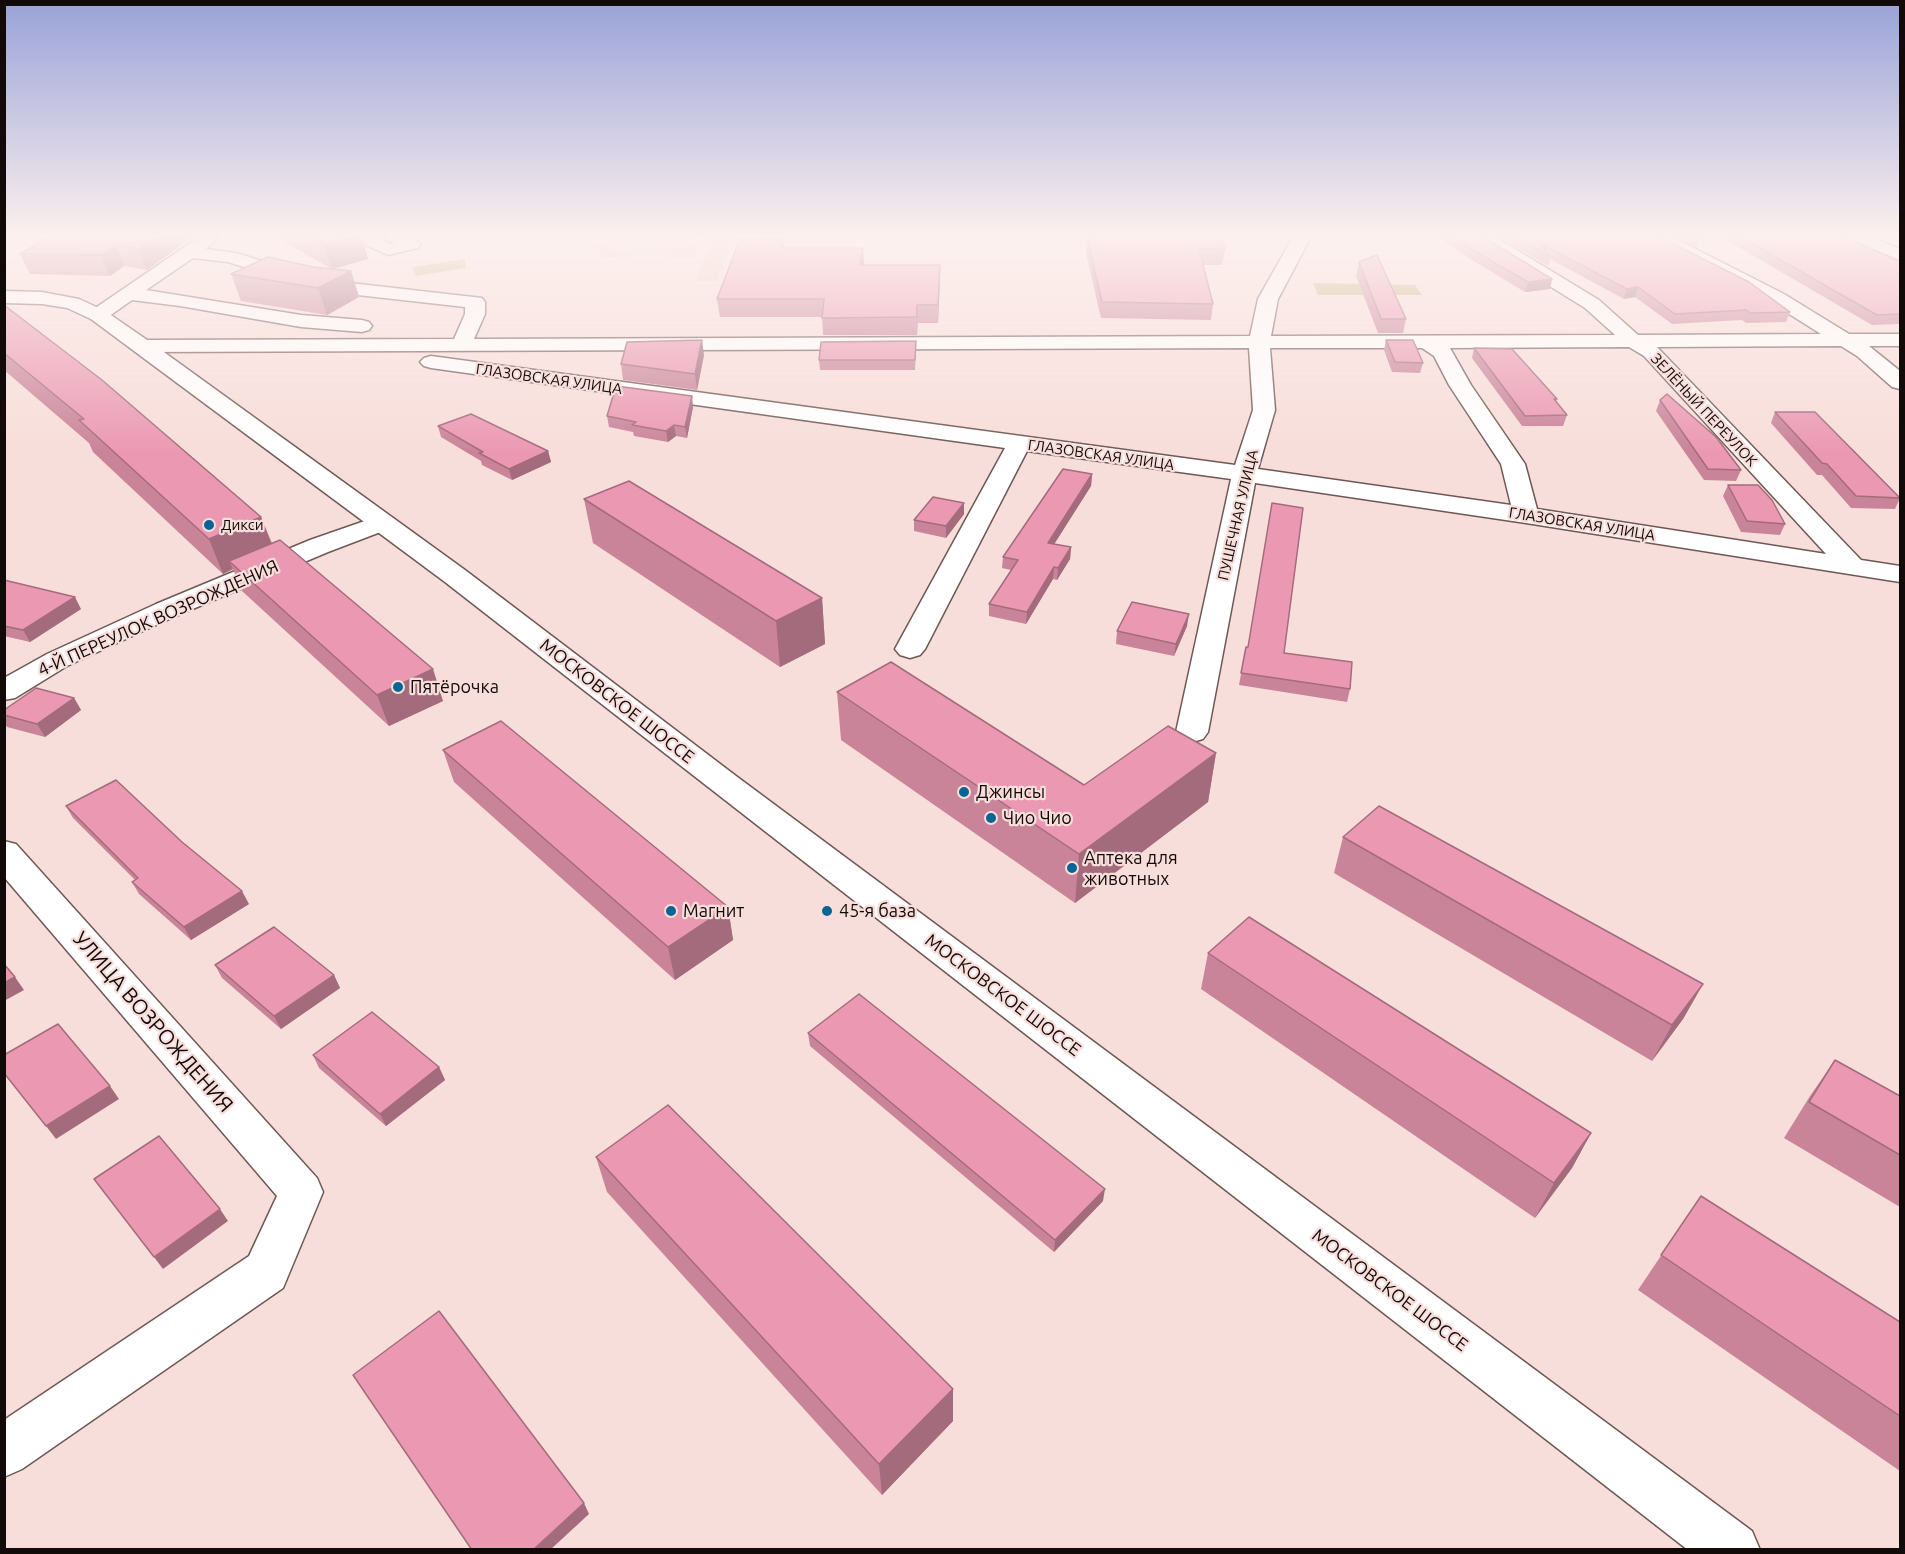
<!DOCTYPE html>
<meta charset="utf-8">
<style>
body{margin:0}
#map{position:relative;width:1905px;height:1554px;overflow:hidden;background:#f8deda;font-family:Ubuntu,sans-serif}
canvas{display:block}
.frame{position:absolute;inset:0;border:6px solid #120a09;pointer-events:none}
</style>
<div id="map">
<canvas width="1905" height="1554"></canvas>
<div class="frame"></div>
</div>
<script>
const context = document.querySelector('canvas').getContext('2d');
context.lineJoin = 'round';
function paint(path, color) { context.fillStyle = color; context.fill(path, 'evenodd'); }
const shape = rows => new Path2D(rows.map(r => 'M' + r).join(''));
function strokePath(path, color, width, dash) { context.strokeStyle = color; context.lineWidth = width; context.lineCap = dash ? 'butt' : 'round'; context.setLineDash(dash || []); context.stroke(path); }
function write(font, color, halo, rows, align = 'center') {
  context.font = font + ' Ubuntu,sans-serif'; context.lineWidth = 4.5; context.setLineDash([]); context.textBaseline = 'middle'; context.strokeStyle = halo; context.fillStyle = color; for (const [text, x, y, turn = 0] of rows) {
    context.save(); context.translate(x, y); context.rotate((+turn || 0) * Math.PI / 180); context.textAlign = isNaN(turn) ? turn : align; if (halo) context.strokeText(text, 0, 0); context.fillText(text, 0, 0); context.restore();
  }
}
paint(shape([
 [609,235,736,235,717,281,696,281,713,235,607,237],
 [761,236,859,236,857,245,759,244],
 [611,243,614,249,696,245,699,248,693,258,668,258,671,252,604,258,592,245]
]), '#efcec8');
paint(shape([
 [465,259,466,268,416,276,412,267],
 [1313,283,1415,285,1422,295,1318,295]
]), '#c4b17e');
const minor = shape([
 [202,235,214,235,217,239,206,249,236,253,324,280,482,298,485,302,485,314,474,339,1250,336,1258,299,1294,235,1312,235,1278,299,1271,336,1615,335,1585,308,1474,239,1471,235,1492,235,1599,300,1638,335,1821,334,1770,302,1649,239,1646,235,1668,235,1784,294,1849,334,1900,334,1900,346,1869,346,1900,371,1900,389,1892,387,1857,356,1841,346,1657,347,1861,560,1900,566,1900,582,1526,523,1255,483,1208,732,1203,739,1192,742,1181,739,1176,732,1231,479,1027,451,925,649,920,655,910,658,900,655,895,649,1005,448,431,368,424,366,420,362,424,358,431,356,1235,465,1253,410,1249,348,143,352,136,350,133,346,136,342,143,340,454,339,465,314,465,307,322,291,228,262,193,258,146,290,301,315,362,320,369,322,372,326,369,330,362,332,301,327,180,306,132,300,105,319,91,319,88,315,91,311,202,235],
 [1629,347,1644,356,1826,554,1537,509,1525,464,1471,385,1450,348,1629,347],
 [1270,348,1422,348,1434,356,1449,385,1501,464,1511,505,1258,469,1275,410,1270,348],
 [349,235,371,235,390,244,395,243,387,239,384,235,406,235,421,244,418,248,388,255,352,239,349,235],
 [1845,235,1868,235,1900,249,1900,260,1848,239,1845,235],
 [382,515,391,518,395,523,391,528,328,552,176,616,67,666,15,698,4,700,4,678,47,654,156,604,310,540,382,515],
 [4,841,16,844,317,1178,323,1192,283,1288,22,1469,4,1477,4,1420,249,1256,277,1196,4,877,4,841]
]);
const major = shape([
 [4,291,42,292,79,299,105,311,150,342,465,570,736,776,1752,1531,1760,1550,1688,1550,445,582,91,319,67,308,42,304,4,303,4,291]
]);
strokePath(minor, '#6e5855', 3);
strokePath(major, '#6e5855', 3);
paint(minor, '#fff');
paint(major, '#fff');
paint(shape([
 [53,235,195,235,147,270,124,266,110,276,30,274,20,254],
 [272,235,361,235,368,259,333,269,351,271,359,297,327,315,241,301,231,274,313,267,332,269],
 [1094,235,1221,235,1225,249,1222,265,1203,265,1213,304,1211,320,1101,318,1086,253,1087,237,1095,237],
 [1434,235,1480,235,1552,279,1550,289,1525,292,1472,260],
 [1496,235,1656,235,1790,312,1786,322,1746,323,1742,320,1672,324,1635,297,1624,299,1550,259,1548,266],
 [1672,235,1704,235,1696,247],
 [1718,235,1841,235,1896,260,1900,259,1900,324,1872,325],
 [783,239,784,248,864,265,940,265,938,323,918,323,917,335,823,335,822,317,720,317,717,299],
 [1359,262,1406,319,1403,333,1378,333,1356,276],
 [4,305,261,517,272,543,443,701,389,726,242,591,233,569,223,574,93,452,89,443,4,370],
 [1386,340,1423,363,1420,373,1392,372,1384,350],
 [1474,348,1557,399,1556,401,1567,415,1563,426,1522,426,1472,358],
 [916,351,915,370,820,370,819,360],
 [704,355,697,390,623,380,621,364],
 [1660,400,1741,470,1736,481,1704,480,1656,411],
 [693,407,687,438,676,436,668,442,634,436,633,432,609,427,607,416],
 [1775,412,1900,498,1895,509,1851,508,1822,475,1817,475,1771,423],
 [438,426,548,451,551,462,512,480,482,465,481,461,441,437],
 [1092,474,1091,486,1054,544,1071,547,1070,559,1057,580,1053,579,1026,624,989,616,989,604,1011,570,1002,568,1003,557],
 [1728,485,1785,524,1780,535,1741,532,1723,496],
 [584,499,822,598,825,644,780,667,593,543],
 [964,514,946,538,914,531,914,520],
 [4,580,81,609,30,642,4,636],
 [1187,626,1174,656,1116,644,1117,631],
 [1246,647,1284,653,1350,689,1347,702,1239,685],
 [837,692,1084,785,1216,753,1208,802,1075,903,841,740],
 [74,698,81,710,45,737,7,727,4,723,4,710],
 [443,750,728,907,733,940,675,980,454,782],
 [66,806,249,904,191,940,139,894,132,882,135,880,73,818],
 [1343,837,1703,984,1683,1019,1652,1061,1334,873],
 [1208,953,1591,1133,1572,1168,1535,1218,1201,989],
 [215,965,334,975,340,988,281,1029,222,978],
 [808,1033,1103,1201,1054,1252,810,1046],
 [313,1055,439,1067,445,1080,386,1126,319,1068],
 [1835,1060,1900,1096,1900,1207,1784,1138,1810,1096],
 [596,1157,953,1421,882,1495,607,1192],
 [1701,1196,1900,1322,1900,1471,1638,1290]
]), '#ca849a');
paint(shape([
 [159,235,195,235,147,270,139,249],
 [359,235,361,235,368,259,332,269,324,244],
 [1702,235,1704,235,1696,247,1700,238],
 [116,245,124,266,110,276,101,255],
 [863,248,864,265,860,265],
 [940,265,940,282,938,323,938,305],
 [351,271,359,297,327,315,318,288],
 [1552,279,1550,289,1525,292,1528,282],
 [1638,287,1635,297,1624,299,1627,289],
 [702,340,704,355,697,390,695,374],
 [692,396,693,407,687,438,685,427],
 [674,425,676,436,668,442,666,431],
 [548,451,551,462,512,480,509,469],
 [1092,474,1091,486,1048,554,1048,543],
 [964,503,964,514,946,538,946,526],
 [261,517,274,551,229,561,233,569,223,574,209,539],
 [1071,547,1070,559,1057,580,1058,568],
 [1054,567,1053,579,1026,624,1027,612],
 [75,597,81,609,30,642,23,630],
 [822,598,825,644,780,667,776,621],
 [1189,614,1187,626,1174,656,1176,644],
 [433,669,443,701,389,726,377,695],
 [74,698,81,710,45,737,37,724],
 [1216,753,1208,802,1075,903,1079,854],
 [242,891,249,904,191,940,184,927],
 [728,907,733,940,675,980,668,947],
 [334,975,340,988,281,1029,274,1016],
 [15,977,24,990,4,1001,4,983],
 [1703,984,1683,1019,1652,1061,1672,1025],
 [439,1067,445,1080,386,1126,380,1114],
 [110,1086,119,1099,56,1139,46,1126],
 [1591,1133,1572,1168,1535,1218,1554,1183],
 [1105,1189,1103,1201,1054,1252,1055,1240],
 [220,1209,228,1221,163,1269,154,1257],
 [953,1389,953,1421,882,1495,879,1464],
 [584,1503,589,1514,550,1550,533,1550]
]), '#a46b7d');
const building = shape([
 [53,235,159,235,139,249,116,245,101,255,20,254,53,235],
 [308,235,359,235,324,244,308,235],
 [1098,235,1221,235,1225,249,1199,249,1213,304,1102,302,1087,237,1098,237,1098,235],
 [1450,235,1480,235,1552,279,1528,282,1474,251,1450,235],
 [1513,235,1656,235,1749,282,1790,312,1750,313,1746,310,1675,314,1638,287,1627,289,1541,244,1550,257,1513,235],
 [1693,235,1702,235,1700,238,1693,235],
 [1737,235,1841,235,1896,260,1900,259,1900,314,1877,315,1737,235],
 [740,239,783,239,781,248,863,248,860,265,940,265,938,305,917,305,917,317,822,318,824,299,717,299,740,239],
 [1377,255,1406,319,1381,319,1359,262,1377,255],
 [268,257,313,267,351,271,318,288,231,274,268,257],
 [4,305,102,380,261,517,209,539,79,420,84,419,4,353,4,305],
 [702,340,695,374,621,364,627,342,702,340],
 [1386,340,1413,340,1423,363,1395,362,1386,340],
 [916,341,915,360,819,360,821,342,916,341],
 [1474,348,1512,349,1557,399,1554,399,1567,415,1525,416,1474,348],
 [616,386,692,396,685,427,674,425,666,431,632,425,636,422,607,416,616,386],
 [1667,394,1716,437,1741,470,1708,469,1660,400,1667,394],
 [1775,412,1815,412,1900,498,1856,496,1827,464,1822,463,1775,412],
 [471,414,548,451,509,469,479,453,483,452,438,426,471,414],
 [1063,469,1092,474,1048,543,1071,547,1058,568,1054,567,1027,612,989,604,1018,560,1003,557,1063,469],
 [629,481,822,598,776,621,584,499,629,481],
 [1728,485,1758,485,1772,500,1785,524,1747,521,1728,485],
 [933,497,964,503,946,526,914,520,933,497],
 [1272,503,1303,508,1284,653,1352,662,1350,689,1241,673,1246,647,1248,647,1272,503],
 [280,540,433,669,377,695,229,561,280,540],
 [4,580,75,597,23,630,4,626,4,580],
 [1132,602,1189,614,1176,644,1117,631,1132,602],
 [891,662,1084,785,1168,726,1216,753,1079,854,837,692,891,662],
 [36,688,74,698,37,724,4,715,4,710,36,688],
 [501,721,728,907,668,947,443,750,501,721],
 [116,780,182,842,242,891,184,927,132,882,138,878,66,806,116,780],
 [1379,806,1703,984,1672,1025,1343,837,1379,806],
 [1249,917,1591,1133,1554,1183,1208,953,1249,917],
 [274,927,334,975,274,1016,215,965,274,927],
 [4,964,15,977,4,983,4,964],
 [859,994,1105,1189,1055,1240,808,1033,859,994],
 [372,1012,439,1067,380,1114,313,1055,372,1012],
 [58,1024,110,1086,46,1126,4,1073,4,1055,58,1024],
 [1835,1060,1900,1096,1900,1155,1809,1102,1835,1060],
 [668,1105,953,1389,879,1464,596,1157,668,1105],
 [159,1136,220,1209,154,1257,94,1179,159,1136],
 [1701,1196,1900,1322,1900,1416,1661,1255,1701,1196],
 [439,1311,584,1503,533,1550,472,1550,353,1375,439,1311]
]);
paint(building, '#eb99b3');
strokePath(building, '#a46b7d', 1.5);
const sky = context.createLinearGradient(0, 0, 0, 452);
sky.addColorStop(0, '#99a2d8');
sky.addColorStop(0.52, '#fcf0ee');
sky.addColorStop(1, '#fcf0ee00');
context.fillStyle = sky;
context.fillRect(0, 0, 1905, 452);
for (const [x, y, r, color] of [
 [209,525,6,"#056595"],
 [398,687,6,"#056595"],
 [964,792,6,"#056595"],
 [991,818,6,"#056595"],
 [1072,868,6,"#056595"],
 [671,911,6,"#056595"],
 [827,911,6,"#056595"]
]) { const dot = new Path2D(); dot.arc(x, y, r, 0, 2 * Math.PI); context.fillStyle = color; context.fill(dot); strokePath(dot, '#f8deda', 2); }
write('15px', '#120a09', '#f8deda', [
 ["ГЛАЗОВСКАЯ УЛИЦА",549,379,8],
 ["ЗЕЛЁНЫЙ ПЕРЕУЛОК",1704,410,47],
 ["ГЛАЗОВСКАЯ УЛИЦА",1101,455,8],
 ["ПУШЕЧНАЯ УЛИЦА",1238,515,-77],
 ["ГЛАЗОВСКАЯ УЛИЦА",1582,524,9]
]);
write('15px', '#120a09', '#f8deda', [
 ["Дикси",221,525]
], 'left');
write('18px', '#120a09', '#f8deda', [
 ["4-Й ПЕРЕУЛОК ВОЗРОЖДЕНИЯ",158,618,-24],
 ["МОСКОВСКОЕ ШОССЕ",617,701,38],
 ["МОСКОВСКОЕ ШОССЕ",1003,995,37],
 ["МОСКОВСКОЕ ШОССЕ",1390,1290,37]
]);
write('18px', '#120a09', '#f8deda', [
 ["Пятёрочка",410,687],
 ["Джинсы",976,792],
 ["Чио Чио",1003,818],
 ["Аптека для",1084,858],
 ["животных",1084,879],
 ["Магнит",683,911],
 ["45-я база",839,911]
], 'left');
write('21px', '#120a09', '#f8deda', [
 ["УЛИЦА ВОЗРОЖДЕНИЯ",153,1022,49]
]);
</script>
